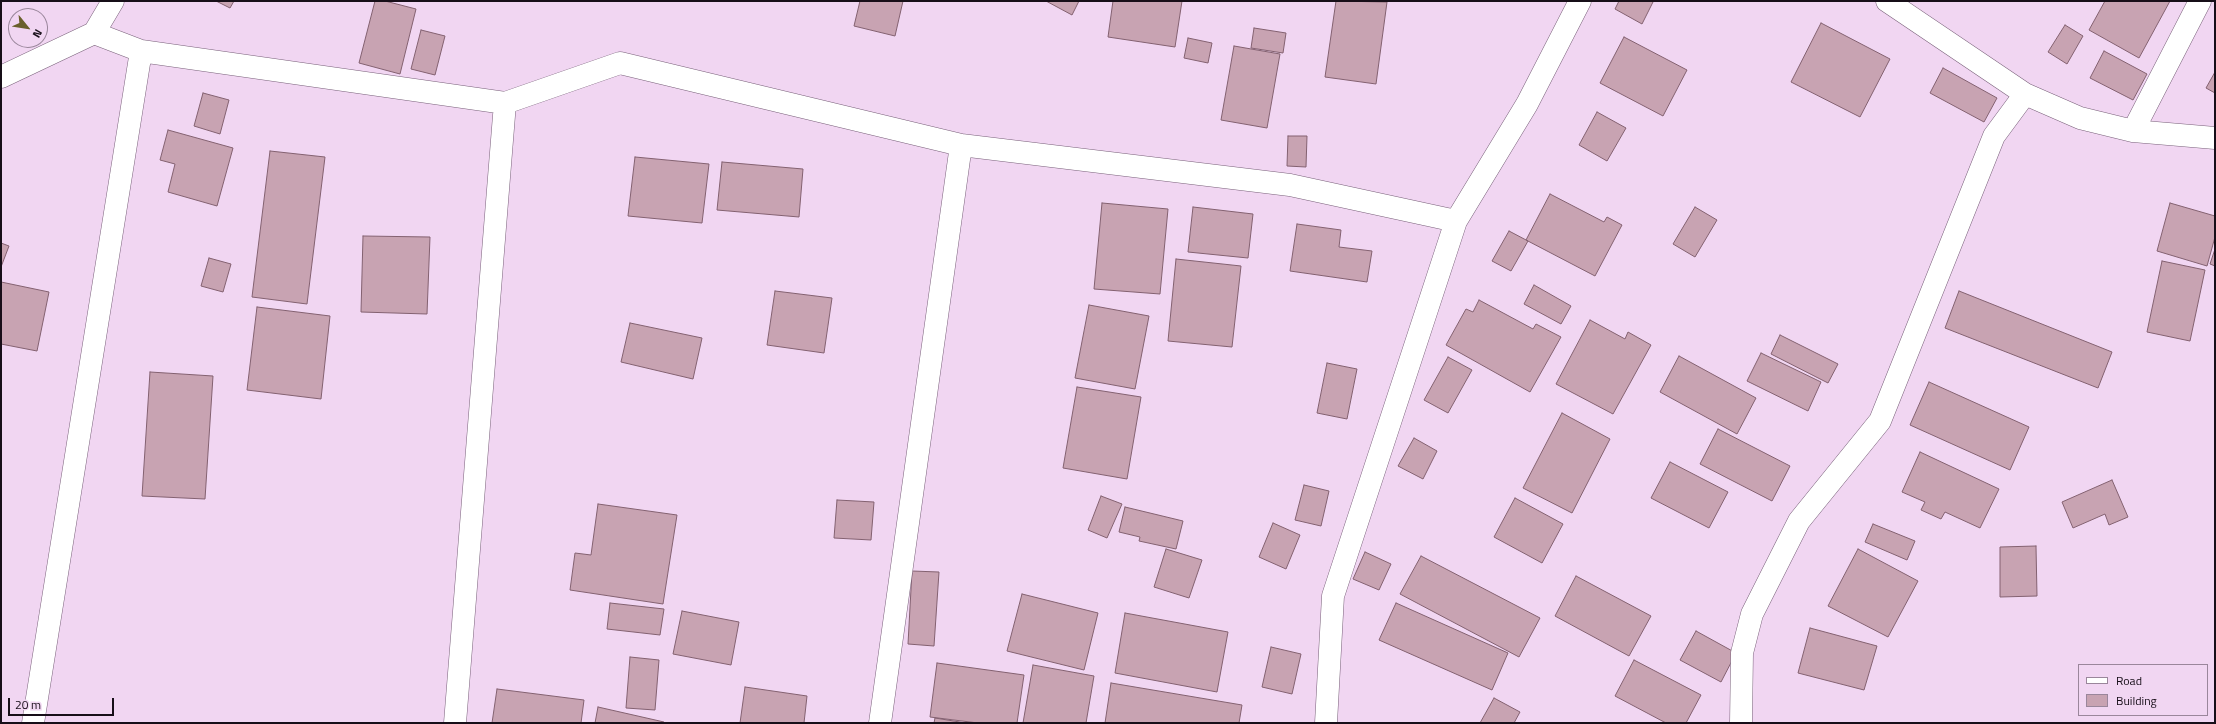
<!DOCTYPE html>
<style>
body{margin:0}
#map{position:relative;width:2216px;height:724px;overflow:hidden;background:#f1d6f2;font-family:"Titillium Web",sans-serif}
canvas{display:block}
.frame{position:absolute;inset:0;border:2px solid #170e18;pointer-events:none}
.legend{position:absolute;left:2078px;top:664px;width:130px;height:52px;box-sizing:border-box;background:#f1d6f2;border:1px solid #9a869b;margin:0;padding:5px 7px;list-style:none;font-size:12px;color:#170e18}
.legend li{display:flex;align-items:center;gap:8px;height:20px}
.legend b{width:20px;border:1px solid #9a869b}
.north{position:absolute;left:8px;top:8px;width:40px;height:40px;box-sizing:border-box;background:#f1d6f2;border:1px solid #9a869b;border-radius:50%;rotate:120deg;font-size:11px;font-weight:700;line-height:16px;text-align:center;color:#170e18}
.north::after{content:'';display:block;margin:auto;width:14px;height:18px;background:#6a602c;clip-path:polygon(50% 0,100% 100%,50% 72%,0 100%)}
.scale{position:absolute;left:8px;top:698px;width:106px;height:18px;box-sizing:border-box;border:2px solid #170e18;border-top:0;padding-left:5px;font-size:12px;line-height:14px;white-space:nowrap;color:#170e18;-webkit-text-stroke:3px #f1d6f2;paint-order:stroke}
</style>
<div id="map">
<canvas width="2216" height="724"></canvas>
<div class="frame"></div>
<ul class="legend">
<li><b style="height:5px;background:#fff"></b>Road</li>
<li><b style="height:11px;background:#c8a3b2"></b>Building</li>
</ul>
<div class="north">N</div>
<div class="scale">20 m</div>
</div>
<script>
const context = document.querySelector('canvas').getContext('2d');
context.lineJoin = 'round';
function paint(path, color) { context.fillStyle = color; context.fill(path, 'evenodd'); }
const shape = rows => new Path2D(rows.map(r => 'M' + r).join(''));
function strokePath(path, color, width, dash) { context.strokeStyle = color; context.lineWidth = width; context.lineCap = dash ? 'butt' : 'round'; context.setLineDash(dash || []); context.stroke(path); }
const building = shape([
 [216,1,234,1,230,8,216,1],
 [375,1,385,1,416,9,400,74,359,63,375,1],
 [860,1,903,1,895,36,854,26,860,1],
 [1046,1,1079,1,1072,15,1046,1],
 [1113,1,1182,1,1175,47,1108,37,1113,1],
 [1336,1,1387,2,1376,84,1325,77,1336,1],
 [1619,1,1650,1,1653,2,1642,24,1615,9,1619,1],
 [2105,1,2170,1,2139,58,2089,30,2105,1],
 [1821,23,1890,59,1860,117,1791,82,1821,23],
 [2065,25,2083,36,2067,64,2048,52,2065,25],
 [1254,28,1286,33,1283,53,1251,48,1254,28],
 [421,30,445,36,435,75,411,69,421,30],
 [1624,37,1687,70,1663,116,1600,83,1624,37],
 [1188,38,1212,43,1208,63,1184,58,1188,38],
 [1234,46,1280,54,1267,128,1221,120,1234,46],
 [2104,51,2147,74,2133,100,2090,78,2104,51],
 [1943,68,1997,98,1984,122,1930,93,1943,68],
 [2215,72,2215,93,2206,88,2215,72],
 [203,93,229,100,220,134,194,126,203,93],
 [1597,112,1626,128,1607,161,1579,145,1597,112],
 [168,130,233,148,217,206,168,192,175,164,160,160,168,130],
 [1288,136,1307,136,1306,167,1287,166,1288,136],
 [270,151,325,157,307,304,252,297,270,151],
 [635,157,709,164,702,223,628,216,635,157],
 [722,162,803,169,799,217,717,210,722,162],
 [1550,194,1604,222,1607,217,1622,225,1595,276,1526,240,1550,194],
 [1102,203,1168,209,1160,294,1094,289,1102,203],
 [2170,203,2215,216,2215,237,2207,266,2157,251,2170,203],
 [1193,207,1253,214,1248,258,1188,252,1193,207],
 [1695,207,1717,220,1695,257,1673,244,1695,207],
 [1297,224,1341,230,1339,247,1372,251,1367,282,1290,271,1297,224],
 [1509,231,1528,241,1511,271,1492,261,1509,231],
 [363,236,430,237,427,314,361,312,363,236],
 [1,243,9,246,1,267,1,243],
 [2215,249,2215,266,2210,264,2215,249],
 [209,258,231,264,223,292,201,286,209,258],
 [1176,259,1241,266,1232,347,1168,341,1176,259],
 [2162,261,2205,270,2190,341,2147,332,2162,261],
 [1,282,49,292,37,351,1,344,1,282],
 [1534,285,1571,306,1561,324,1524,304,1534,285],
 [775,291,832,298,824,353,767,345,775,291],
 [1959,291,2112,352,2098,388,1945,328,1959,291],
 [1479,300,1533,329,1536,324,1561,337,1530,392,1446,345,1466,309,1473,312,1479,300],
 [1089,305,1149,316,1135,389,1075,378,1089,305],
 [257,307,330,316,321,399,247,390,257,307],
 [1590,320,1625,339,1628,332,1651,345,1613,414,1556,384,1590,320],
 [630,323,702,338,693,379,621,362,630,323],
 [1780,335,1838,364,1828,383,1771,354,1780,335],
 [1761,353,1821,382,1808,411,1747,381,1761,353],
 [1679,356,1756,398,1737,434,1660,392,1679,356],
 [1448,357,1472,370,1448,413,1424,400,1448,357],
 [1327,363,1357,369,1347,419,1317,413,1327,363],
 [150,372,213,376,205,499,142,496,150,372],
 [1929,382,2029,427,2010,470,1910,425,1929,382],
 [1077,387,1141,397,1127,479,1063,468,1077,387],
 [1562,413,1610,439,1572,513,1523,488,1562,413],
 [1718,429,1790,466,1772,501,1700,464,1718,429],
 [1414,438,1437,451,1423,479,1398,466,1414,438],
 [1920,452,1999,489,1980,528,1945,512,1941,519,1921,510,1925,502,1902,492,1920,452],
 [1670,462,1728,492,1709,528,1651,498,1670,462],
 [2112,480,2128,517,2109,525,2105,514,2073,528,2062,502,2112,480],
 [1304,485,1329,491,1321,526,1295,520,1304,485],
 [1101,496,1122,504,1107,538,1088,530,1101,496],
 [1515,498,1563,524,1542,563,1494,537,1515,498],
 [837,500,874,502,871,540,834,538,837,500],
 [598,504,677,515,663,604,570,590,575,553,591,555,598,504],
 [1125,507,1183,521,1176,549,1139,541,1140,537,1119,532,1125,507],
 [1273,523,1300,535,1286,569,1259,557,1273,523],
 [1873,524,1915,541,1907,560,1865,542,1873,524],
 [2036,546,2037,596,2000,597,2000,547,2036,546],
 [1166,549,1202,560,1189,598,1154,587,1166,549],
 [1858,549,1918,581,1888,637,1828,606,1858,549],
 [1365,552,1391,564,1379,590,1353,579,1365,552],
 [1421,556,1540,618,1519,657,1400,594,1421,556],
 [912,571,939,572,934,646,908,644,912,571],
 [1576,576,1651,616,1629,656,1555,616,1576,576],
 [1022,594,1098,613,1084,670,1007,651,1022,594],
 [610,603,664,609,660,635,607,629,610,603],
 [1396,603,1508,653,1492,690,1379,640,1396,603],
 [682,611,739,622,731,665,673,654,682,611],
 [1125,613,1228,632,1217,692,1115,673,1125,613],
 [1810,628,1877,646,1864,690,1798,673,1810,628],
 [1696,631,1736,653,1721,682,1680,660,1696,631],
 [1271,647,1301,654,1292,694,1262,687,1271,647],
 [630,657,659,660,655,710,626,708,630,657],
 [1634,660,1701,695,1686,723,1666,723,1615,696,1634,660],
 [937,663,1024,675,1017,723,978,723,930,717,937,663],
 [1033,665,1094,676,1086,723,1023,723,1033,665],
 [1111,683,1242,705,1239,723,1105,723,1111,683],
 [745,687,807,696,804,723,740,723,745,687],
 [497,689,584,700,581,723,492,723,497,689],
 [1494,698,1520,712,1514,723,1480,723,1494,698],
 [598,707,664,722,664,723,595,723,598,707],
 [935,718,966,723,934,723,935,718]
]);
paint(building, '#c8a3b2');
strokePath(building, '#836170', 1);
const minor = shape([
 [1887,1,2025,94,2080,118,2133,131,2215,138],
 [94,33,113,1],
 [1,77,94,33,141,51,505,103,620,63,961,145],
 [2133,131,2200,1],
 [33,723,141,51],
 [455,723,505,103],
 [880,723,961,145,1290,185,1456,221],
 [1326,723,1333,596,1456,221,1527,104,1580,1],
 [1741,723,1742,653,1752,614,1799,521,1880,421,1994,136,2025,94]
]);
strokePath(minor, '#79617a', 23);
strokePath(minor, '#fff', 22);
</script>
